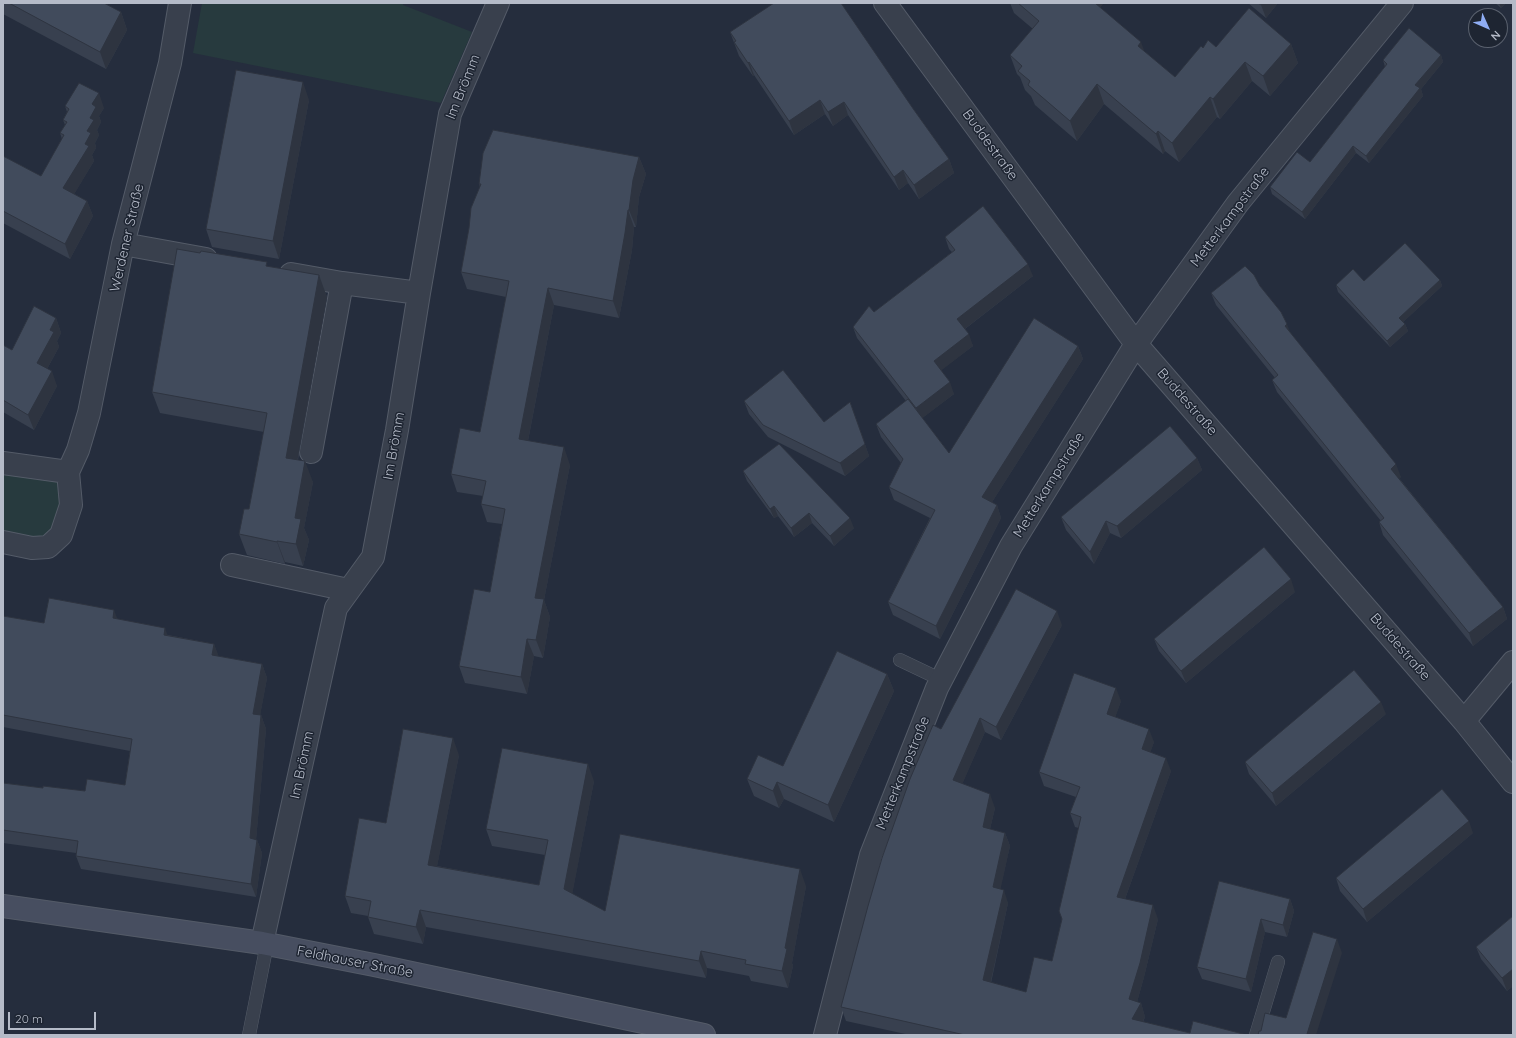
<!DOCTYPE html>
<meta charset="utf-8">
<style>
body{margin:0}
#map{position:relative;width:1516px;height:1038px;overflow:hidden;background:#252d3d;font-family:Quicksand,sans-serif}
canvas{display:block}
.frame{position:absolute;inset:0;border:4px solid #b5bbc8;pointer-events:none}
.north{position:absolute;left:1468px;top:8px;width:40px;height:40px;box-sizing:border-box;background:#1e2532;border:1px solid #5a616e;border-radius:50%;rotate:135deg;font-size:11px;font-weight:700;line-height:16px;text-align:center;color:#b5bbc8}
.north::after{content:'';display:block;margin:auto;width:14px;height:18px;background:#8fadf4;clip-path:polygon(50% 0,100% 100%,50% 72%,0 100%)}
.scale{position:absolute;left:8px;top:1012px;width:88px;height:18px;box-sizing:border-box;border:2px solid #b5bbc8;border-top:0;padding-left:5px;font-size:12px;line-height:14px;white-space:nowrap;color:#b5bbc8;-webkit-text-stroke:3px #1e2532;paint-order:stroke}
</style>
<div id="map">
<canvas width="1516" height="1038"></canvas>
<div class="frame"></div>
<div class="north">N</div>
<div class="scale">20 m</div>
</div>
<script>
const context = document.querySelector('canvas').getContext('2d');
context.lineJoin = 'round';
function paint(path, color) { context.fillStyle = color; context.fill(path, 'evenodd'); }
const shape = rows => new Path2D(rows.map(r => 'M' + r).join(''));
function strokePath(path, color, width, dash) { context.strokeStyle = color; context.lineWidth = width; context.lineCap = dash ? 'butt' : 'round'; context.setLineDash(dash || []); context.stroke(path); }
function write(font, color, halo, rows, align = 'center') {
  context.font = font + ' Quicksand,sans-serif'; context.lineWidth = 3; context.setLineDash([]); context.textBaseline = 'middle'; context.strokeStyle = halo; context.fillStyle = color; for (const [text, x, y, turn = 0] of rows) {
    context.save(); context.translate(x, y); context.rotate((+turn || 0) * Math.PI / 180); context.textAlign = isNaN(turn) ? turn : align; if (halo) context.strokeText(text, 0, 0); context.fillText(text, 0, 0); context.restore();
  }
}
paint(shape([
 [202,3,404,3,403,5,472,32,441,103,193,53],
 [3,463,68,472,61,535,3,542]
]), '#273a3e');
const lane = shape([
 [900,660,942,680],
 [249,1035,267,944],
 [1256,1035,1278,962]
]);
const street = shape([
 [885,3,1136,344,1464,721,1513,782],
 [123,244,206,259],
 [291,274,342,283,419,293],
 [311,452,342,283],
 [3,463,68,472],
 [3,542,32,548,48,547,61,535,71,505,68,472,78,450,89,413,123,244,170,63,180,3],
 [232,565,348,590],
 [1464,721,1513,662],
 [262,943,336,608,373,557,397,430,419,293,450,114,498,3],
 [825,1035,871,855,937,688,1011,546,1136,344,1238,203,1402,3]
]);
const secondary = shape([
 [3,906,262,943,374,965,704,1035]
]);
strokePath(lane, '#545b68', 14);
strokePath(street, '#545b68', 24);
strokePath(secondary, '#545b68', 24);
strokePath(lane, '#39404d', 13);
strokePath(street, '#39404d', 22);
strokePath(secondary, '#474e60', 22);
paint(shape([
 [3,3,104,3,121,12,127,30,106,69,3,14],
 [1010,3,1103,3,1100,7,1144,51,1175,77,1203,48,1291,44,1298,63,1270,96,1252,81,1220,119,1217,117,1179,162,1165,151,1163,154,1104,104,1077,141,1035,105,1031,96,1025,90,1020,77,1017,74,1010,55,1033,29,1014,13],
 [1248,3,1278,3,1266,18],
 [1495,3,1506,3,1501,8],
 [730,32,914,110,949,159,954,173,919,199,908,183,899,190,848,115,833,126,825,114,794,135,754,75,753,76,739,56],
 [1441,55,1443,62,1421,89,1423,96,1369,163,1356,153,1305,219,1272,194,1270,187,1310,162,1385,67,1383,60],
 [309,100,279,259,212,247,206,229],
 [65,106,104,108,99,116,101,122,97,130,99,135,95,143,96,148,92,155,94,161,74,194,87,201,93,216,70,259,3,223,3,156,41,176,62,139,60,133,65,125,63,120,67,112],
 [639,157,646,174,639,197,636,227,634,227,632,250,619,318,554,305,528,441,570,465,544,600,550,617,543,658,534,656,527,694,465,683,459,666,490,592,502,524,487,522,481,504,483,496,457,492,451,474,480,432,506,297,467,289,461,272,480,187,479,184],
 [945,237,1033,276,965,329,973,346,941,370,954,394,922,418,949,453,1078,346,1083,359,992,502,997,505,1001,518,940,639,893,615,888,602,930,518,894,500,889,487,901,463,881,437,876,424,906,401,857,338,853,327,874,312,952,252,949,249],
 [319,275,327,297,298,460,313,482,304,528,309,540,303,566,285,562,285,564,247,555,239,534,249,509,264,432,160,413,152,392],
 [1440,280,1442,286,1403,322,1405,324,1408,331,1390,347,1338,292,1336,285],
 [1260,286,1290,333,1401,477,1399,478,1503,607,1507,619,1473,646,1383,535,1379,522,1381,521,1277,392,1272,380,1275,378,1216,305,1211,293],
 [56,318,61,333,57,341,59,347,47,369,57,386,34,430,3,412,3,345,12,350],
 [744,401,824,422,850,402,869,456,845,476,768,437,749,414],
 [1197,458,1202,470,1121,538,1110,533,1094,564,1066,530,1061,517],
 [743,471,854,528,834,546,812,523,794,537,778,516,774,518,747,481],
 [1295,592,1186,683,1159,651,1154,639],
 [3,616,44,623,118,619,168,635,214,644,218,656,262,664,267,678,260,715,261,715,266,729,256,840,257,840,262,853,256,897,81,869,76,856,76,853,3,843,3,783,43,788,85,791,125,785,130,751,3,727],
 [1062,625,1001,740,985,732,962,784,995,808,990,829,1005,833,1010,846,1000,889,1008,903,991,983,1026,992,1052,961,1062,919,1079,828,1075,827,1070,813,1076,797,1044,786,1039,772,1121,701,1115,717,1154,742,1150,752,1171,771,1125,899,1158,919,1144,977,1137,1002,1141,1003,1145,1017,1143,1022,1190,1033,1247,1035,910,1035,846,1021,841,1007,941,729],
 [887,674,894,691,834,822,784,799,779,808,754,796,747,779,783,766],
 [1386,714,1276,806,1249,774,1245,762],
 [459,755,437,866,539,885,545,855,492,846,486,829,594,781,572,894,605,911,806,886,792,963,793,966,788,988,751,981,749,976,707,968,706,978,426,927,423,944,374,934,368,917,368,916,351,913,345,896,386,823],
 [1473,833,1367,922,1340,891,1336,878],
 [1219,881,1290,899,1294,911,1287,937,1265,932,1251,992,1202,979,1197,967],
 [1513,916,1513,986,1507,991,1481,959,1476,947]
]), '#38404f');
paint(shape([
 [1089,3,1104,3,1094,15],
 [1263,3,1278,3,1266,18,1261,5],
 [1499,3,1506,3,1501,8],
 [121,12,127,30,106,69,100,52],
 [1141,42,1148,61,1138,46],
 [1291,44,1298,63,1270,96,1263,76],
 [1441,55,1443,62,1421,89,1423,96,1369,163,1366,156,1415,85],
 [749,62,754,75,753,76,748,63],
 [1245,62,1252,81,1220,119,1213,99],
 [303,82,309,100,279,259,273,241],
 [1097,84,1104,104,1077,141,1070,121],
 [99,93,104,108,99,116,101,122,97,130,99,135,95,143,96,148,92,155,94,161,69,203,63,188,87,131,92,104],
 [1210,97,1217,117,1179,162,1172,143],
 [820,100,825,114,794,135,789,121],
 [844,102,848,115,833,126,828,112],
 [1158,131,1165,151,1163,154,1156,134],
 [1353,146,1356,153,1305,219,1302,212],
 [639,157,646,174,639,197,636,227,629,210,633,180],
 [949,159,954,173,919,199,914,185],
 [903,170,908,183,899,190,894,177],
 [87,201,93,216,70,259,65,244],
 [628,210,634,227,632,250,619,318,613,301],
 [1028,264,1033,276,962,331,957,319],
 [319,275,327,297,294,479,286,458],
 [1440,280,1442,286,1401,324,1399,318],
 [548,288,554,305,525,456,519,439],
 [56,318,61,333,57,341,59,347,42,378,37,363,50,330],
 [1287,324,1292,337,1285,326],
 [1405,324,1408,331,1390,347,1387,341],
 [969,334,973,346,938,373,934,361],
 [1078,346,1083,359,987,510,982,497],
 [52,371,57,386,34,430,28,415],
 [950,382,954,394,920,420,916,408],
 [865,444,869,456,845,476,840,463],
 [564,447,570,465,544,600,550,617,543,658,536,640,535,598],
 [1197,458,1202,470,1121,538,1117,526],
 [305,461,313,482,304,528,309,540,303,566,296,544,295,518],
 [1396,464,1401,477,1396,481,1391,469],
 [997,505,1001,518,940,639,936,626],
 [774,506,778,516,774,518,770,509],
 [809,513,812,523,794,537,791,528],
 [850,518,854,528,834,546,830,536],
 [1106,521,1110,533,1094,564,1090,552],
 [277,541,285,562,285,564,277,542],
 [1291,579,1295,592,1186,683,1181,671],
 [1503,607,1507,619,1473,646,1469,633],
 [114,610,119,623,113,618],
 [1057,611,1062,625,1001,740,996,727],
 [165,628,170,642,164,635],
 [527,639,534,656,527,694,521,677],
 [214,644,219,657,212,655],
 [262,664,267,678,258,727,253,714],
 [887,674,894,691,834,822,828,805],
 [1116,688,1121,701,1112,727,1107,714],
 [1381,702,1386,714,1276,806,1272,793],
 [261,715,266,729,255,852,250,838],
 [980,718,985,732,958,794,953,780],
 [1149,729,1154,742,1147,763,1142,749],
 [453,738,459,755,434,882,428,865],
 [1166,758,1171,771,1121,910,1117,897],
 [588,764,594,781,570,906,564,889],
 [777,782,784,799,779,808,773,791],
 [990,794,995,808,987,841,983,827],
 [1469,821,1473,833,1367,922,1363,909],
 [1005,833,1010,846,998,901,993,887],
 [257,840,262,853,256,897,251,884],
 [800,869,806,886,792,963,793,966,788,988,782,971,785,948],
 [1004,890,1008,903,988,994,983,980],
 [1290,899,1294,911,1287,937,1283,925],
 [1153,905,1158,919,1144,977,1134,1013,1129,999],
 [420,910,426,927,423,944,416,927],
 [1261,919,1265,932,1251,992,1246,979],
 [1337,939,1342,953,1316,1035,1307,1035,1307,1034],
 [701,951,707,968,706,978,699,961],
 [1513,969,1513,986,1507,991,1502,978],
 [1141,1003,1145,1017,1137,1032,1132,1019]
]), '#2e3440');
const building = shape([
 [9,3,104,3,121,12,100,52,9,3],
 [774,3,841,3,914,110,949,159,914,185,903,170,894,177,844,102,828,112,820,100,789,121,749,62,748,63,734,42,736,41,730,32,774,3],
 [1018,3,1095,3,1141,42,1138,46,1175,77,1201,46,1203,48,1208,40,1216,47,1249,8,1291,44,1263,76,1245,62,1213,99,1210,97,1172,143,1158,131,1156,134,1097,84,1070,121,1028,85,1030,81,1018,71,1022,66,1010,55,1039,21,1018,3],
 [1258,3,1263,3,1261,5,1258,3],
 [1409,28,1441,55,1415,85,1420,88,1366,156,1353,146,1302,212,1270,187,1297,152,1310,162,1387,64,1383,60,1409,28],
 [236,70,303,82,273,241,206,229,236,70],
 [79,83,99,93,92,104,96,107,90,118,94,120,87,131,91,133,85,144,89,146,63,188,87,201,65,244,3,211,3,156,41,176,64,135,60,133,67,122,63,120,69,109,65,106,79,83],
 [493,130,639,157,633,180,629,210,628,210,625,233,613,301,548,288,519,439,564,447,535,598,544,599,536,640,527,639,521,677,459,666,474,589,490,592,505,509,481,504,486,481,451,474,460,428,480,432,509,281,461,272,469,228,471,208,481,184,479,184,483,153,493,130],
 [983,206,1028,264,957,319,969,334,934,361,950,382,916,408,853,327,869,306,874,312,955,250,945,237,983,206],
 [1405,243,1440,280,1399,318,1405,324,1387,341,1336,285,1353,269,1364,281,1405,243],
 [177,249,200,253,201,251,267,262,266,266,319,275,286,458,305,461,295,518,301,519,296,544,277,541,277,542,239,534,244,509,249,509,267,413,152,392,177,249],
 [1245,266,1254,275,1260,286,1281,312,1287,324,1285,326,1396,464,1391,469,1503,607,1469,633,1379,522,1384,518,1272,380,1278,375,1211,293,1245,266],
 [34,306,56,318,50,330,54,332,37,363,52,371,28,415,3,400,3,345,12,350,34,306],
 [1034,318,1078,346,982,497,997,505,936,626,888,602,935,510,889,487,903,459,876,424,908,399,949,453,1034,318],
 [783,370,824,422,850,402,865,444,840,463,763,425,744,401,783,370],
 [1170,426,1197,458,1117,526,1106,521,1090,552,1061,517,1170,426],
 [779,444,850,518,830,536,809,513,791,528,774,506,770,509,743,471,779,444],
 [1264,547,1291,579,1181,671,1154,639,1264,547],
 [1016,589,1057,611,996,727,980,718,953,780,990,794,983,827,1005,833,993,887,1004,890,983,980,1026,992,1034,957,1052,961,1062,919,1059,911,1081,817,1070,813,1080,787,1039,772,1074,673,1116,688,1107,714,1149,729,1142,749,1166,758,1117,897,1153,905,1140,963,1129,999,1141,1003,1132,1019,1190,1033,1193,1021,1247,1035,965,1035,841,1007,868,906,882,858,910,779,933,725,941,729,1016,589],
 [49,598,114,610,113,618,165,628,164,635,214,644,212,655,262,664,253,714,261,715,250,838,257,840,251,884,76,856,78,841,3,830,3,783,43,788,43,786,85,791,87,779,125,785,132,739,3,715,3,616,44,623,49,598],
 [837,651,887,674,828,805,777,782,773,791,747,779,758,755,783,766,837,651],
 [1354,670,1381,702,1272,793,1245,762,1354,670],
 [403,729,453,738,428,865,539,885,548,840,486,829,502,748,588,764,564,889,605,911,620,834,800,869,785,948,787,949,782,971,745,964,746,960,701,951,699,961,420,910,416,927,368,917,371,901,345,896,359,818,386,823,403,729],
 [1442,789,1469,821,1363,909,1336,878,1442,789],
 [1219,881,1290,899,1283,925,1261,919,1246,979,1197,967,1219,881],
 [1513,916,1513,969,1502,978,1476,947,1513,916],
 [1313,932,1337,939,1307,1034,1311,1035,1258,1035,1259,1031,1261,1031,1265,1013,1286,1018,1313,932]
]);
paint(building, '#414b5c');
strokePath(building, '#2e3440', 1);
write('14px', '#b5bbc8', '#1e2532', [
 ["Im Brömm",463,87,-68],
 ["Buddestraße",990,145,54],
 ["Metterkampstraße",1230,217,-53],
 ["Werdener Straße",127,238,-77],
 ["Buddestraße",1187,402,49],
 ["Im Brömm",394,446,-80],
 ["Metterkampstraße",1049,485,-58],
 ["Buddestraße",1400,647,49],
 ["Im Brömm",302,765,-78],
 ["Metterkampstraße",903,773,-68],
 ["Feldhauser Straße",355,962,11]
]);
</script>
